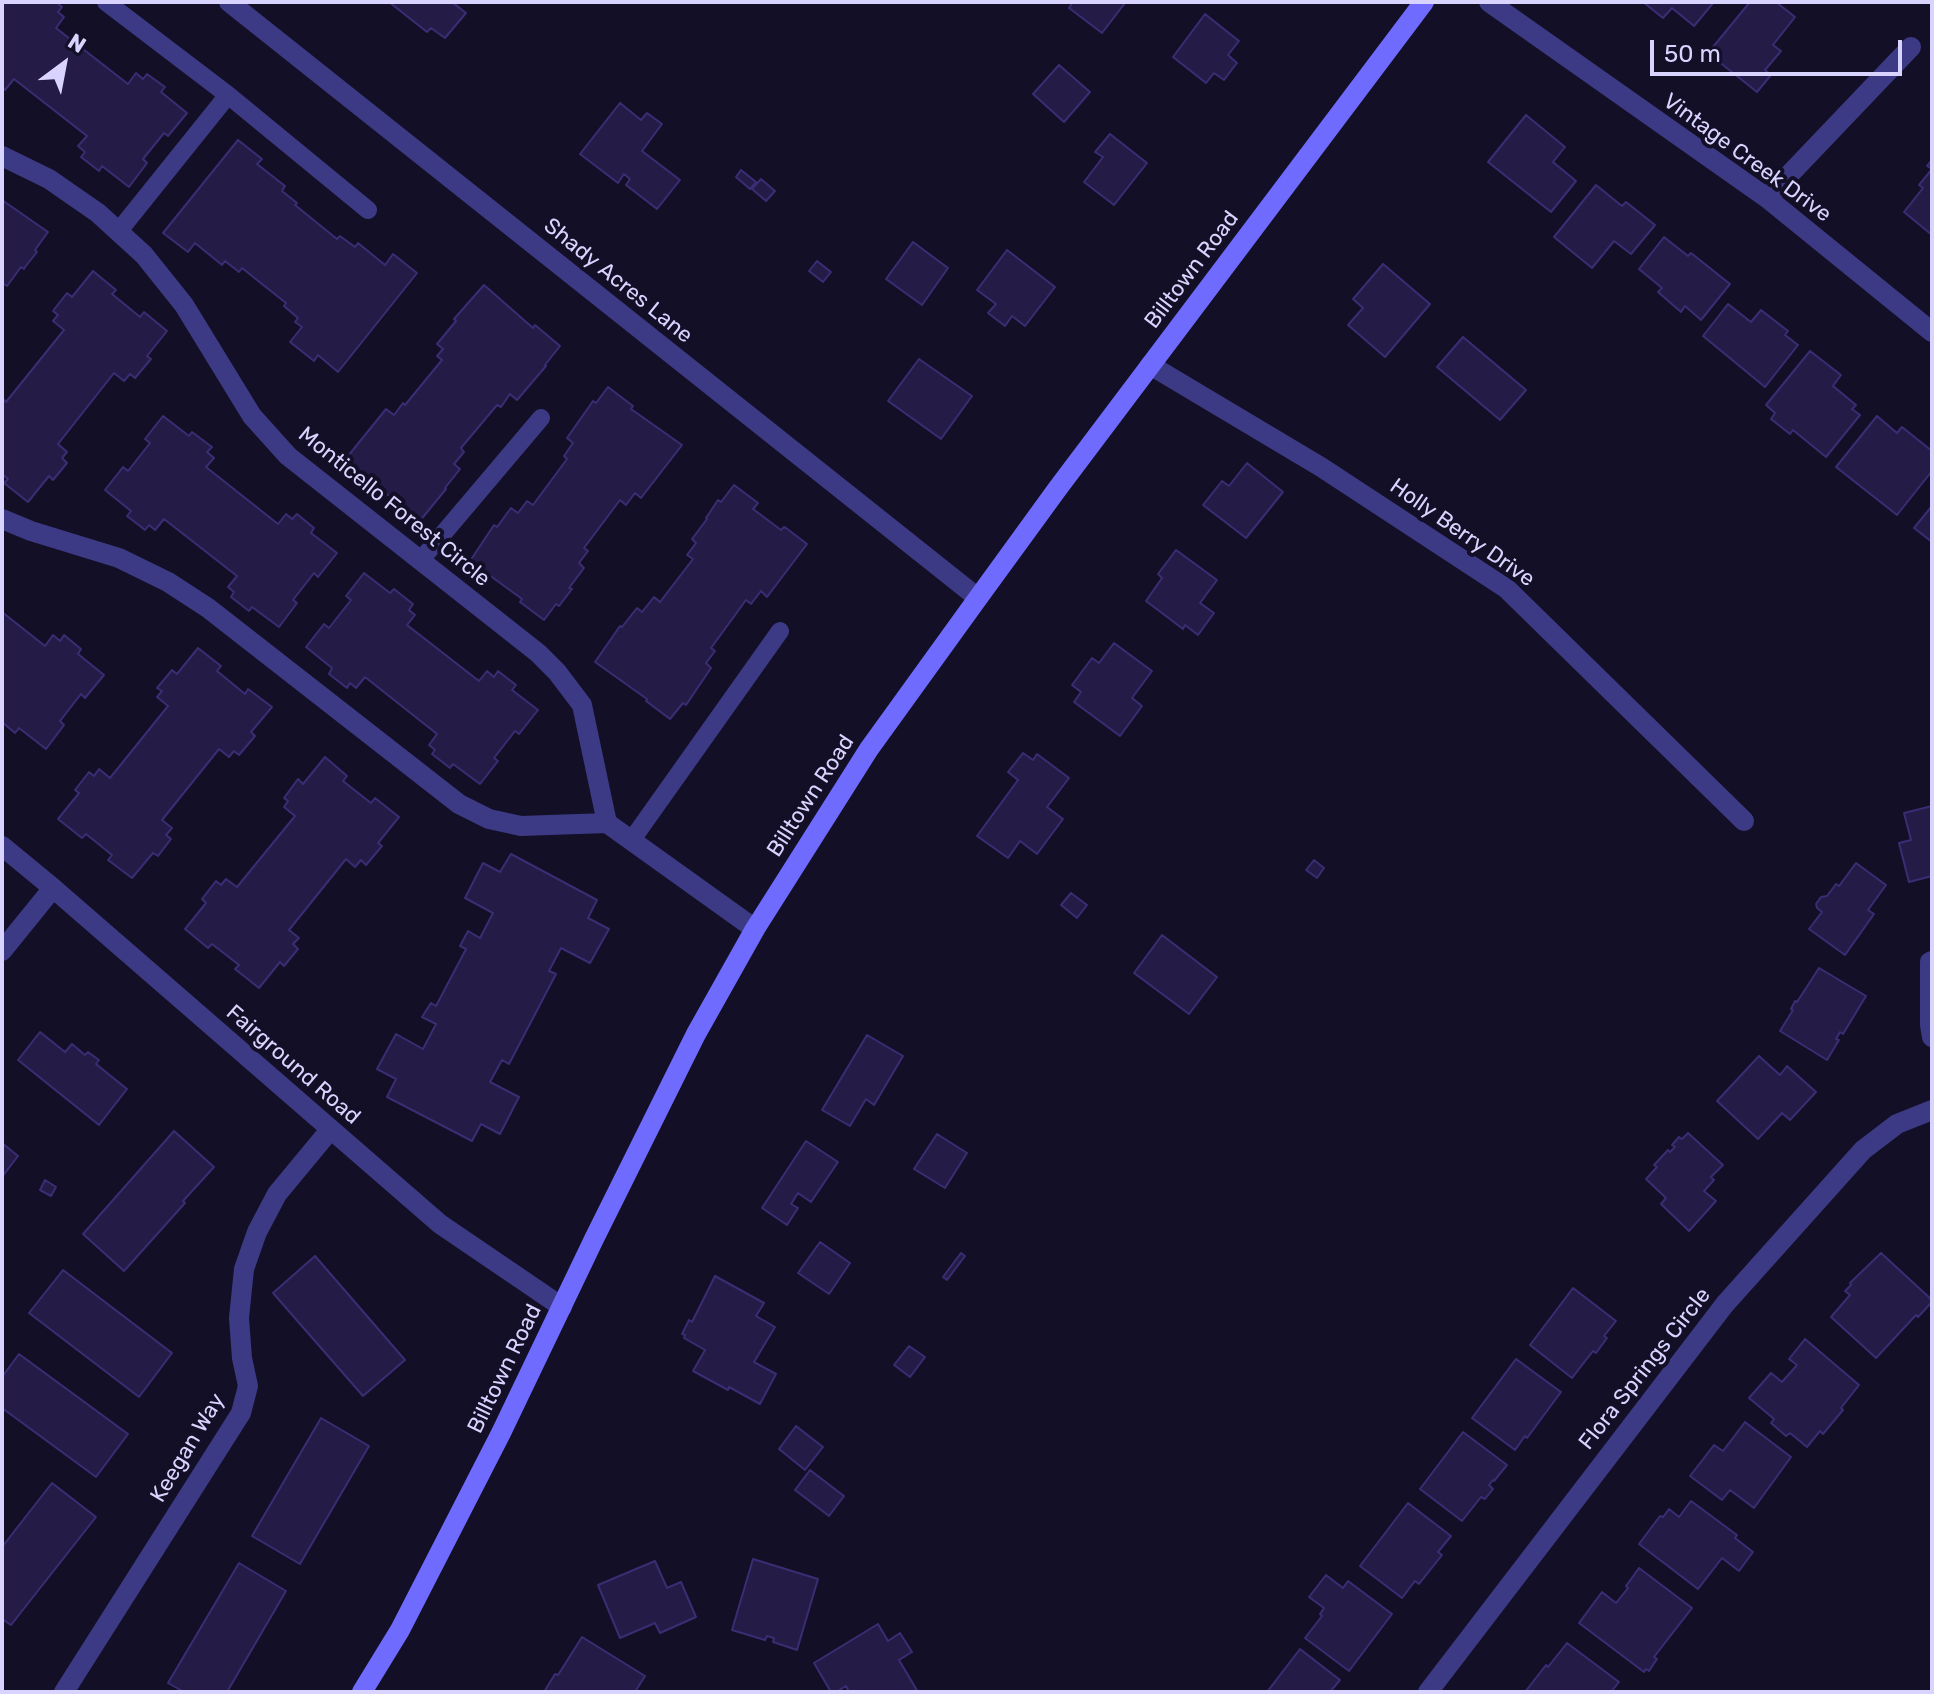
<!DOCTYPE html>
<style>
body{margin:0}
#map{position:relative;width:1934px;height:1694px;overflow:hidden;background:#130f26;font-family:Rubik,sans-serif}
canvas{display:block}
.frame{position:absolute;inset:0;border:4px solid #d9d4ff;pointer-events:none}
.north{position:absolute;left:24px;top:24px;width:80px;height:80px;-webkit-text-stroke:6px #130f26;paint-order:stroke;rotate:32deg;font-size:22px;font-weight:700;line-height:32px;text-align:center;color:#d9d4ff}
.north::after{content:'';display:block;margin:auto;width:28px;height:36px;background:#d9d4ff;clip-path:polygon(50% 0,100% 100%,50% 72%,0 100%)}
.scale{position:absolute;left:1650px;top:40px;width:252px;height:36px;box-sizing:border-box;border:4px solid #d9d4ff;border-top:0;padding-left:10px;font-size:24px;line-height:28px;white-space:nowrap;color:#d9d4ff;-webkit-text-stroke:6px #130f26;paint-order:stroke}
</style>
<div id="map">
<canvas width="1934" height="1694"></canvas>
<div class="frame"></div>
<div class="north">N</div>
<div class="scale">50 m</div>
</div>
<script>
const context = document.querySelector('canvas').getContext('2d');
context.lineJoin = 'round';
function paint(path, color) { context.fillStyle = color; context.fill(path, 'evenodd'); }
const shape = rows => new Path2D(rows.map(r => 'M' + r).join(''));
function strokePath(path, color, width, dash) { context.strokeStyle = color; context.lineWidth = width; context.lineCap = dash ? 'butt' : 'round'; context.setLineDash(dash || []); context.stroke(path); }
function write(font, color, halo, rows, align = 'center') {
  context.font = font + ' Rubik,sans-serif'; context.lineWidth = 8; context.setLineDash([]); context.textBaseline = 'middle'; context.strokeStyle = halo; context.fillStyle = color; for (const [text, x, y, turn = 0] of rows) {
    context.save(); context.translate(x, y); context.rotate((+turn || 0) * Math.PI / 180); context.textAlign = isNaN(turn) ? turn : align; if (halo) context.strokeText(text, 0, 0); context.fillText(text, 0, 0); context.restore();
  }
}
const building = shape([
 [2,2,56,2,62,7,58,12,64,17,56,28,128,84,136,73,143,79,147,74,165,87,161,92,187,113,168,136,164,133,143,159,147,163,129,187,102,166,99,171,81,157,85,152,78,146,87,136,14,79,5,90,2,87,2,2],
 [389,2,452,2,466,13,445,38,431,28,427,32,389,2],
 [1073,2,1124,2,1125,3,1102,33,1069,8,1073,2],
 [1643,2,1714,2,1694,26,1672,8,1663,18,1643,2],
 [1750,2,1776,2,1795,17,1773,45,1781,51,1765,70,1771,75,1757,92,1708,53,1750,2],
 [1205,14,1239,41,1228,55,1237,63,1233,68,1224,80,1214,73,1206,83,1173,57,1205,14],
 [1059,65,1090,92,1064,122,1033,94,1059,65],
 [620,103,641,120,647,113,662,124,642,151,680,180,657,209,626,185,630,179,624,174,618,183,580,154,620,103],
 [1526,115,1565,147,1553,162,1576,181,1551,212,1488,162,1526,115],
 [1110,134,1147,163,1114,205,1084,182,1103,157,1095,152,1110,134],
 [238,140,262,159,257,164,285,186,282,191,297,203,295,205,337,239,340,236,355,247,358,243,385,265,393,254,417,273,338,372,318,355,314,361,290,342,302,327,295,322,298,318,284,306,286,303,267,288,242,268,239,272,225,261,222,265,195,243,188,252,163,233,238,140],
 [1932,160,1932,235,1904,212,1923,188,1919,185,1932,169,1927,166,1932,160],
 [741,170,756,182,750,189,736,177,741,170],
 [761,179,775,191,766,201,752,189,761,179],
 [1596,185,1622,206,1626,202,1655,225,1631,254,1614,241,1592,268,1554,237,1596,185],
 [2,200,48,232,35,250,37,252,25,267,24,269,21,267,7,286,2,283,2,200],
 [1664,237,1688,256,1691,253,1730,284,1701,320,1685,306,1681,312,1658,292,1662,288,1639,269,1664,237],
 [913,242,948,268,922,305,886,279,913,242],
 [1007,250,1055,287,1025,326,1012,316,1005,326,988,313,996,304,977,290,1007,250],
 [817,261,831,272,823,282,809,271,817,261],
 [1383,264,1430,304,1385,357,1348,325,1363,308,1353,299,1383,264],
 [93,271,116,290,112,294,140,317,144,312,167,331,147,356,151,359,135,378,130,374,124,381,114,373,58,444,67,452,62,458,67,463,53,480,49,476,28,502,4,483,8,479,2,474,2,398,6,402,64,330,53,321,58,315,53,311,67,293,72,297,93,271],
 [484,285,533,328,535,325,560,346,545,365,546,366,517,400,510,394,501,407,497,405,461,448,464,452,454,464,460,469,445,488,446,489,419,522,369,479,368,481,344,461,386,409,394,415,403,403,405,405,442,360,437,356,443,349,437,344,456,321,454,319,484,285],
 [1728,304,1751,322,1761,310,1788,331,1785,335,1798,345,1765,387,1703,336,1728,304],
 [1463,337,1526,390,1500,420,1437,367,1463,337],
 [1810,351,1841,375,1833,386,1856,405,1852,409,1860,415,1826,457,1793,430,1790,434,1771,419,1775,413,1766,405,1810,351],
 [919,359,972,396,941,439,888,401,919,359],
 [608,387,633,406,631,409,682,445,641,498,635,493,626,505,620,500,584,548,588,551,579,563,584,568,569,588,572,589,559,606,556,604,544,620,520,602,522,599,470,561,494,525,497,527,511,508,518,513,527,501,533,505,567,459,564,456,573,443,567,438,593,401,596,403,608,387],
 [163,416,189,436,192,432,212,447,207,452,214,458,206,467,278,524,286,514,292,519,297,514,314,528,311,533,337,553,318,577,314,573,293,600,297,603,279,627,252,607,249,611,231,597,234,592,228,587,237,576,164,519,155,530,149,525,145,530,127,516,131,511,105,490,123,467,128,471,150,443,145,439,163,416],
 [1877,416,1897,433,1902,427,1932,451,1932,471,1897,515,1836,467,1877,416],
 [1247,463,1283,492,1246,538,1203,505,1222,481,1229,486,1247,463],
 [734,485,758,503,753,509,781,530,784,527,786,528,807,544,767,597,761,591,751,604,746,600,711,648,715,651,706,663,711,668,686,705,683,703,670,719,646,701,647,699,595,662,620,626,622,627,637,608,642,612,654,597,660,602,693,559,687,555,696,543,692,539,707,519,706,518,718,500,721,502,734,485],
 [1932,506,1932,542,1914,528,1932,506],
 [1176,550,1217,580,1200,603,1214,613,1198,635,1185,625,1183,629,1146,601,1162,578,1158,574,1176,550],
 [364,573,390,593,394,589,413,604,409,610,415,615,407,625,479,681,487,671,494,677,498,671,516,685,512,690,538,710,519,734,515,731,494,758,498,761,480,784,453,764,450,768,432,754,435,750,429,745,437,734,365,677,356,688,350,683,347,688,329,674,332,668,306,647,324,624,329,628,351,600,346,596,364,573],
 [2,612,45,646,53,635,60,641,64,635,81,649,78,654,104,675,85,698,81,694,60,721,64,725,46,749,19,728,15,733,2,722,3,697,2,696,2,612],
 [1114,643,1152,671,1132,698,1142,706,1120,736,1074,702,1081,692,1072,685,1092,658,1099,663,1114,643],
 [198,648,221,666,217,671,245,694,248,689,272,707,251,732,255,736,239,755,234,751,229,757,219,749,162,820,172,828,166,835,171,839,158,856,153,853,132,878,108,860,112,855,86,834,82,838,58,819,79,793,75,790,89,772,94,776,99,769,110,778,168,706,157,697,162,691,157,688,172,670,177,674,198,648],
 [1023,753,1033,760,1037,754,1069,778,1047,807,1063,819,1037,854,1020,841,1008,858,977,836,1018,780,1008,772,1023,753],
 [325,757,347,776,343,781,371,803,375,798,399,817,378,843,382,846,366,865,361,860,355,867,346,859,289,930,299,938,293,944,298,949,284,966,280,962,259,988,235,969,239,965,212,944,208,948,185,929,206,903,202,899,216,881,221,885,226,879,237,887,295,816,284,807,288,801,284,798,298,779,303,784,325,757],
 [1932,806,1932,876,1909,882,1899,843,1911,840,1904,813,1932,806],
 [511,854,597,900,588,918,609,929,590,963,561,948,549,971,556,974,509,1064,502,1060,490,1082,519,1097,500,1134,481,1124,472,1141,387,1097,396,1079,377,1069,396,1034,423,1049,436,1024,422,1017,431,1003,436,1006,466,949,460,946,468,931,480,938,493,913,465,898,483,863,500,872,511,854],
 [1314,860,1324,868,1317,878,1306,870,1314,860],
 [1856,863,1886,885,1868,910,1874,914,1845,955,1809,929,1822,912,1817,908,1816,904,1821,897,1827,896,1836,884,1839,886,1856,863],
 [1071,893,1087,905,1077,918,1061,905,1071,893],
 [1162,935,1217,977,1189,1014,1134,973,1162,935],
 [1819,968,1866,996,1843,1034,1840,1032,1836,1039,1839,1040,1827,1060,1780,1031,1793,1010,1791,1009,1795,1001,1797,1002,1819,968],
 [40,1032,65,1052,72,1044,85,1055,88,1052,99,1060,96,1064,127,1089,99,1125,18,1060,40,1032],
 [867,1035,903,1056,874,1105,866,1099,850,1126,822,1110,867,1035],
 [1759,1056,1780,1075,1787,1066,1816,1092,1790,1120,1782,1113,1758,1139,1717,1101,1759,1056],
 [174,1131,214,1167,183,1201,185,1203,124,1271,83,1234,174,1131],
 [1688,1133,1723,1165,1711,1177,1714,1180,1704,1191,1716,1201,1689,1231,1661,1204,1666,1198,1646,1179,1657,1167,1654,1165,1668,1150,1670,1152,1675,1147,1672,1145,1679,1137,1682,1139,1688,1133],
 [937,1134,967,1153,945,1188,914,1169,937,1134],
 [806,1141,838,1162,811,1202,798,1193,791,1204,798,1208,787,1225,762,1208,806,1141],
 [2,1143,18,1156,2,1177,2,1143],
 [45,1180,56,1187,51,1196,40,1190,45,1180],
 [820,1242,850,1263,829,1294,798,1273,820,1242],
 [961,1253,965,1256,947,1280,943,1277,961,1253],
 [1881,1253,1932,1300,1932,1302,1918,1317,1916,1315,1876,1358,1831,1317,1850,1295,1845,1291,1851,1285,1850,1283,1881,1253],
 [315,1256,405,1360,363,1396,273,1293,315,1256],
 [63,1270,172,1353,139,1397,29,1313,63,1270],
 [715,1276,764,1303,756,1316,775,1327,754,1362,776,1374,760,1404,729,1387,728,1390,693,1371,705,1350,684,1338,685,1335,682,1334,689,1320,692,1322,715,1276],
 [1573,1288,1616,1321,1604,1336,1607,1338,1596,1353,1593,1351,1572,1378,1530,1345,1573,1288],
 [1805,1339,1859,1385,1841,1408,1843,1410,1823,1434,1820,1431,1807,1447,1790,1433,1786,1436,1771,1423,1774,1419,1749,1398,1771,1373,1782,1382,1797,1365,1789,1359,1805,1339],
 [909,1346,925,1357,910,1377,894,1365,909,1346],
 [19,1354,128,1434,96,1477,2,1408,2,1377,19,1354],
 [1516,1359,1561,1392,1527,1438,1525,1436,1515,1450,1472,1418,1516,1359],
 [321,1418,369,1446,300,1564,252,1536,321,1418],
 [1745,1422,1791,1457,1754,1508,1730,1490,1722,1500,1690,1476,1714,1445,1723,1451,1745,1422],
 [796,1426,823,1447,805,1470,779,1449,796,1426],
 [1463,1432,1507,1465,1494,1481,1493,1480,1489,1485,1493,1489,1485,1499,1481,1497,1462,1521,1420,1489,1463,1432],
 [810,1470,844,1496,829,1516,795,1490,810,1470],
 [52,1483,96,1517,11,1625,2,1619,2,1547,52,1483],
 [1691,1501,1737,1535,1735,1538,1753,1552,1739,1571,1722,1558,1698,1589,1639,1544,1660,1516,1663,1517,1669,1509,1679,1517,1691,1501],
 [1408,1503,1451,1536,1438,1552,1442,1555,1419,1584,1415,1581,1402,1598,1360,1566,1408,1503],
 [753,1559,818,1579,797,1650,773,1642,774,1638,767,1636,765,1640,732,1630,753,1559],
 [655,1561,667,1588,681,1582,696,1617,660,1633,655,1623,620,1638,598,1585,655,1561],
 [239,1563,286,1591,227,1692,184,1692,168,1683,239,1563],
 [1639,1568,1692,1608,1654,1657,1657,1659,1649,1671,1646,1669,1644,1672,1579,1623,1602,1592,1616,1603,1628,1588,1626,1586,1639,1568],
 [1326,1575,1343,1588,1348,1581,1392,1614,1349,1671,1305,1638,1322,1616,1320,1614,1324,1608,1309,1597,1326,1575],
 [878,1624,888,1641,900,1633,912,1652,899,1660,918,1692,849,1692,846,1686,836,1692,831,1692,814,1663,878,1624],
 [582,1637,645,1676,635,1692,544,1692,555,1674,558,1675,582,1637],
 [1567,1643,1619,1682,1611,1692,1525,1692,1546,1665,1548,1667,1567,1643],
 [1300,1649,1340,1680,1330,1692,1267,1692,1300,1649]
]);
paint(building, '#241b47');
strokePath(building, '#3b2d73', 2);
strokePath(shape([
 [106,2,228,95,368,210],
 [118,232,228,95],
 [420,561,541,418],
 [631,841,780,631]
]), '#3d3a85', 18);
strokePath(shape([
 [229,2,978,598],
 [1489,2,1767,198,1932,332],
 [2,156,49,179,98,213,144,255,184,305,252,416,288,456,538,653,557,672,582,705,607,823],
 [1767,198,1911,47],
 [1150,365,1321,467,1507,589,1744,821],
 [2,519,31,531,119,558,168,582,208,608,459,804,489,819,521,826,607,823,755,929],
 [2,846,53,888,440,1224,562,1307],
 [2,951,53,888],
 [1932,961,1930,962,1930,1025,1932,1037],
 [64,1692,241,1413,248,1386,242,1358,239,1318,244,1269,257,1232,277,1194,330,1130],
 [1428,1692,1725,1304,1863,1150,1897,1124,1932,1110]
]), '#3d3a85', 20);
strokePath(shape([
 [362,1692,400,1630,501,1433,594,1239,696,1034,755,929,869,749,978,598,1058,488,1424,2]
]), '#6f6bff', 20);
write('22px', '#d9d4ff', '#130f26', [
 ["Vintage Creek Drive",1747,158,36],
 ["Billtown Road",1192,270,-53],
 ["Shady Acres Lane",618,281,39],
 ["Monticello Forest Circle",394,507,39],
 ["Holly Berry Drive",1462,533,35],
 ["Billtown Road",811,796,-57],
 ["Fairground Road",293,1065,41],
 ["Billtown Road",505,1369,-64],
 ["Flora Springs Circle",1645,1369,-52],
 ["Keegan Way",188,1448,-59]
]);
</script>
